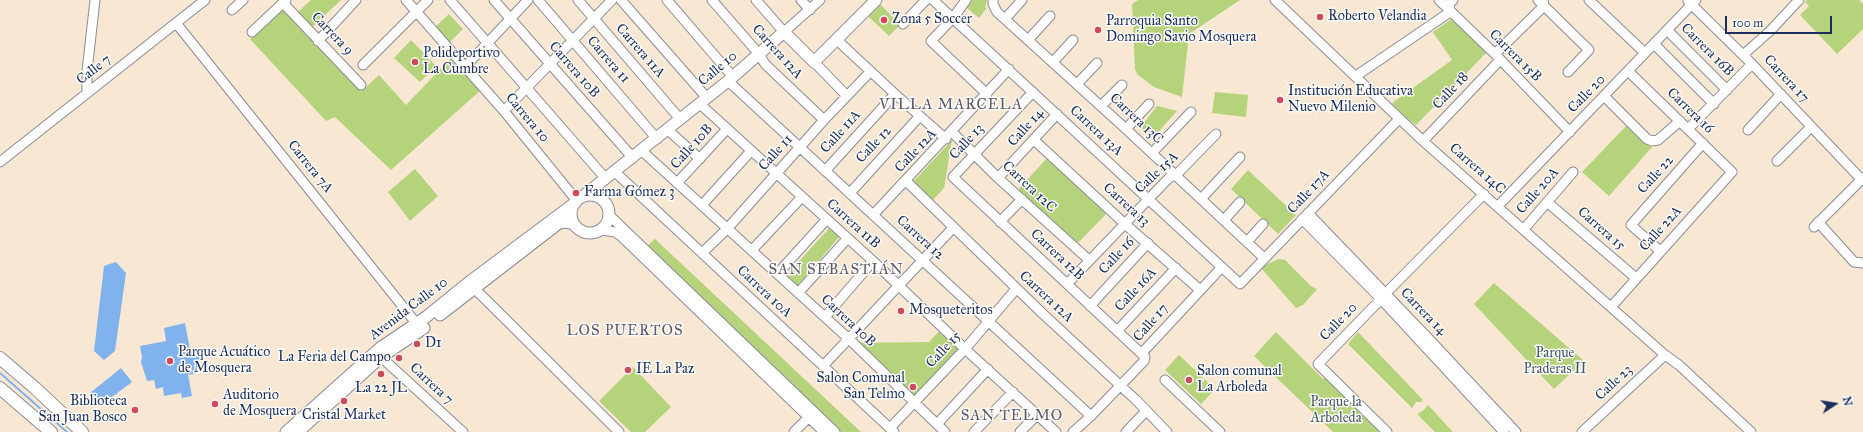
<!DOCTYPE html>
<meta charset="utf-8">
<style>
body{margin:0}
#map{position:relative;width:1863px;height:432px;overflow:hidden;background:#f8e7d3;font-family:"IM FELL Great Primer",serif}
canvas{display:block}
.north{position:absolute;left:1815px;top:384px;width:40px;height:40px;-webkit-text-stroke:3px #fdfcf7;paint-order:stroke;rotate:78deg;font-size:11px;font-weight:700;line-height:16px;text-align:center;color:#1b2f5e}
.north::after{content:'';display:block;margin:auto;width:14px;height:18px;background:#1b2f5e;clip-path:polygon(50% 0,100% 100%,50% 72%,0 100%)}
.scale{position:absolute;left:1725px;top:16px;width:107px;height:18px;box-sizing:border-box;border:2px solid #1b2f5e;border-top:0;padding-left:5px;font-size:12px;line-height:14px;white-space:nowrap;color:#1b2f5e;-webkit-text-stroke:3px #fdfcf7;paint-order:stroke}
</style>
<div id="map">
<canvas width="1863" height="432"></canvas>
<div class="north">N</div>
<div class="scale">100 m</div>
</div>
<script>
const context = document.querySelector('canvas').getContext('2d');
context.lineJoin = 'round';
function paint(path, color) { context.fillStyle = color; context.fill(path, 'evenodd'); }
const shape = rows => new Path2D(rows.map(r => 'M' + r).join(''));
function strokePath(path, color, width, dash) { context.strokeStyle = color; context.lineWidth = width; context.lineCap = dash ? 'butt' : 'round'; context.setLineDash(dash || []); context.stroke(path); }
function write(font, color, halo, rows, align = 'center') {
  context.font = font + ' "IM FELL Great Primer",serif'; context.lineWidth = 3; context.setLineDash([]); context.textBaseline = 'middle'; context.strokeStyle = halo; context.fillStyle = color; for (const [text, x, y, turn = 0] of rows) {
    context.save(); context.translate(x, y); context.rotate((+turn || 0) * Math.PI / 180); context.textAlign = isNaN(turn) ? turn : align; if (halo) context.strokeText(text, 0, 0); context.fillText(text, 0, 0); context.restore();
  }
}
paint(shape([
 [311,0,341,0,307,32,363,90,379,75,406,105,452,57,481,90,391,170,335,117,326,121,250,39,288,3,298,12],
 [972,0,987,0,985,7,986,9,979,18,967,8],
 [1138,0,1240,0,1189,34,1182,97,1154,87,1137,74,1135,69,1132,4],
 [1807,0,1859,0,1863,4,1863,29,1837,54,1800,15,1809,6,1805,2],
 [880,4,900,25,889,36,868,16],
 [449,14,463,29,446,46,432,30],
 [1453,18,1487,52,1416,125,1407,119,1392,103,1452,60,1433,32],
 [411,40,436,66,420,82,394,58],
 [1215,92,1248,95,1246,117,1212,113],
 [1157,106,1177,111,1152,139,1140,128],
 [1628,124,1652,147,1609,196,1582,172],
 [952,140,944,188,932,201,913,182],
 [1048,157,1107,213,1076,245,1018,190],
 [415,169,438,196,410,221,388,192],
 [1248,170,1296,215,1278,234,1231,189],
 [830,227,840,236,797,286,785,277],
 [655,239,861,432,840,432,645,248],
 [1279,259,1285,260,1312,287,1317,289,1303,305,1296,308,1261,268,1265,265],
 [1494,283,1584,361,1554,389,1474,304],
 [940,330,959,348,913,398,855,343,929,342],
 [1276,332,1323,379,1325,377,1382,432,1333,432,1254,356],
 [1358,332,1423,400,1421,402,1416,402,1412,408,1348,344],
 [1179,355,1215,389,1201,404,1165,370],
 [633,367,671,407,645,432,631,432,599,401],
 [1428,405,1451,430,1453,432,1435,432,1417,414,1424,410]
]), '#b5d37a');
paint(shape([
 [116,262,126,273,115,351,104,360,94,351,104,266],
 [185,323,190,349,199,348,202,360,197,362,198,370,194,371,194,374,188,375,192,396,182,398,181,393,164,396,163,387,156,389,154,380,147,381,141,362,142,357,140,346,166,341,164,328],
 [121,368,132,382,100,406,90,393]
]), '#80b3ed');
strokePath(shape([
 [0,373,67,432]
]), '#80b3ed', 2);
const minor = shape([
 [406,0,504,111,577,201],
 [450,0,606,179],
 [494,0,633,158],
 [538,0,657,139],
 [578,0,680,119],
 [621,0,707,98],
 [667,0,733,77],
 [712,0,759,54,765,64,824,120],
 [756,0,784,32,820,0],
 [801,0,810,10],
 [933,0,1240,284,1399,119],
 [966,0,953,18,931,41,987,94],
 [993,0,993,4,997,12,1126,129,1264,258],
 [1275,0,1423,141,1665,355,1679,365,1751,432],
 [1439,0,1495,54,1570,132],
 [1538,0,1589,50,1568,72],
 [1589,0,1645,53],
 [1688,1,1752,64,1861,179],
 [283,3,361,85],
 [232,10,243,0],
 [1005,19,1022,0],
 [176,23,420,328],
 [903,24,926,0],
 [1667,30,1727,90],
 [252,32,286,0],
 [837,40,895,94,946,139],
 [1028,40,1050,16],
 [318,41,356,0],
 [1654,44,1714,104],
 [1495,54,1544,6,1543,0],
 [1743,55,1770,31,1799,0],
 [814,62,847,96],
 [1053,62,1073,40],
 [363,65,428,0],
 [465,67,528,0],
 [1356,76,1450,12,1449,4,1453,0],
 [728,81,1091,416],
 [1077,84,1097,63],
 [1033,92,953,177,1145,357,1144,361,1091,416,1073,432],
 [87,93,87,71,95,0],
 [1604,96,1647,139,1652,141,1658,140,1680,121],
 [700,104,873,261,965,349,1056,432],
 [1101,106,1122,85],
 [504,111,612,0],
 [1126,129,1149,104],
 [1688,129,1752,64],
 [668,130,700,159],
 [1748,130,1781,94],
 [952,132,998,178,1089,260],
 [1034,140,1125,224,1200,290],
 [1423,141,1500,60],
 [642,151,849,339,945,432],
 [1152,153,1191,112],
 [1777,161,1811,127],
 [0,162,205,0],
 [825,171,895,94],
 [615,172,894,432],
 [998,178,1057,114],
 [906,181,1042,313,1136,400,1167,432],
 [677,183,727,129],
 [850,193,919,117],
 [1201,199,1240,157],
 [1547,202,1636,278],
 [702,205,751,151],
 [1498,206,1696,0],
 [1308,213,1431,341,1516,432],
 [609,215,835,432],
 [873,215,1009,69],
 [1302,219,1381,299,1504,432],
 [1224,220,1240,202],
 [1000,222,1022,199],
 [1818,222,1854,262,1863,263],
 [1814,227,1863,178],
 [1524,229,1573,172],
 [601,230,615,232,621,236,824,432],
 [1247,242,1263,224],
 [752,250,802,197],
 [1660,251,1631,225,1703,143],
 [702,253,727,229,824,120,870,72],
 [778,273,827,219],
 [1067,284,1165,182,1170,177,1176,175,1216,134],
 [475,289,619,432],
 [798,293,847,239],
 [1386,293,1484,194],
 [1381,299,1318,364,1387,432],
 [1090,306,1148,243],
 [1611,307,1732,172,1628,71],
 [825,317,873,261],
 [1117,331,1176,268],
 [1142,353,1222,267],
 [381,357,463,432],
 [823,366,953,228],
 [1165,380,1220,432],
 [937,424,988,369],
 [890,428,965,349,1016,289],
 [794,432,813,413],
 [974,432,1013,392],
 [1020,432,1037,415],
 [1126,432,1146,411],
 [1582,432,1665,355]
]);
const tertiary = shape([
 '571 214a19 19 0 1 1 38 0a19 19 0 1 1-38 0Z',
 [582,197,728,81,784,32,814,62,876,0],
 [440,315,559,223,565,222,574,224],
 [286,432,380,348,426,317,468,283,575,203],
 [298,432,381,357,424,328]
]);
const secondary = shape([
 [0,358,35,388,82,432],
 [0,388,51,432]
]);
strokePath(minor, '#8a8b98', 11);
strokePath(tertiary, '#8a8b98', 13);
strokePath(secondary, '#8a8b98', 14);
strokePath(minor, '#fff', 9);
strokePath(tertiary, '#fff', 11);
strokePath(secondary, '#fff', 12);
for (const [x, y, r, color] of [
 [1320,17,4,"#d1495b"],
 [884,20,4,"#d1495b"],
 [1098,30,4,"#d1495b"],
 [415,62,4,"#d1495b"],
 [1280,100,4,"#d1495b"],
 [576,193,4,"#d1495b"],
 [901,311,4,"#d1495b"],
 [417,344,4,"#d1495b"],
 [399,358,4,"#d1495b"],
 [170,361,4,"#d1495b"],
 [628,370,4,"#d1495b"],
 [381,374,4,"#d1495b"],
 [1189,380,4,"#d1495b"],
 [913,387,4,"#d1495b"],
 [344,401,4,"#d1495b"],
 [215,404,4,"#d1495b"],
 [135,410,4,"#d1495b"]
]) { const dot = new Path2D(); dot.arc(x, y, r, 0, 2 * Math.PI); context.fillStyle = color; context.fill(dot); strokePath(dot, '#fdfcf7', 1.5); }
write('14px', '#1b2f5e', '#fdfcf7', [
 ["Roberto Velandia",1328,17],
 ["Zona 5 Soccer",892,20],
 ["Parroquia Santo",1106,22],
 ["Domingo Savio Mosquera",1106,38],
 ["Polideportivo",423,54],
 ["La Cumbre",423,70],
 ["Institución Educativa",1288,92],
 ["Nuevo Milenio",1288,108],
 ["Farma Gómez 3",584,193],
 ["Mosqueteritos",909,311],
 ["D1",425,344],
 ["Parque Acuático",178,353],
 ["de Mosquera",178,369],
 ["La Feria del Campo",391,358,"right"],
 ["IE La Paz",636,370],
 ["Salon comunal",1197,372],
 ["La Arboleda",1197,388],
 ["Salon Comunal",905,379,"right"],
 ["San Telmo",905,395,"right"],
 ["La 22 JL",381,389,"center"],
 ["Auditorio",223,396],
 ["de Mosquera",223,412],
 ["Biblioteca",127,402,"right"],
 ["San Juan Bosco",127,418,"right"],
 ["Cristal Market",344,416,"center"]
], 'left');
write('14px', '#1b2f5e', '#fdfcf7', [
 ["Carrera 9",332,34,46],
 ["Carrera 16B",1707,50,45],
 ["Carrera 11A",640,51,49],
 ["Carrera 12A",777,52,48],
 ["Carrera 15B",1515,56,45],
 ["Carrera 11",608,60,49],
 ["Calle 10",718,69,-40],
 ["Calle 7",94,70,-38],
 ["Carrera 10B",574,70,49],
 ["Carrera 17",1786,79,47],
 ["Calle 18",1451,91,-47],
 ["Calle 20",1587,94,-46],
 ["Carrera 16",1690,111,44],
 ["Carrera 10",527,118,50],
 ["Carrera 13C",1136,119,43],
 ["Calle 14",1026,128,-48],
 ["Carrera 13A",1096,131,43],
 ["Calle 11A",841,132,-48],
 ["Calle 13",967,142,-47],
 ["Calle 12",874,145,-47],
 ["Calle 10B",692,147,-48],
 ["Calle 12A",916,151,-47],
 ["Calle 11",776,153,-48],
 ["Carrera 7A",310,167,51],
 ["Carrera 14C",1477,169,41],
 ["Calle 15A",1157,173,-43],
 ["Calle 22",1656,175,-48],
 ["Carrera 12C",1029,187,43],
 ["Calle 20A",1538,191,-49],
 ["Calle 17A",1309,192,-47],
 ["Carrera 13",1126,205,42],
 ["Carrera 11B",853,224,42],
 ["Carrera 15",1601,229,41],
 ["Calle 22A",1661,229,-48],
 ["Carrera 12",920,238,42],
 ["Carrera 12B",1057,255,43],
 ["Calle 16",1117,256,-47],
 ["Calle 16A",1136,290,-47],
 ["Carrera 10A",764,292,43],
 ["Carrera 12A",1046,297,43],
 ["Avenida Calle 10",409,309,-37],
 ["Carrera 14",1423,312,46],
 ["Carrera 10B",848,321,43],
 ["Calle 20",1339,322,-46],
 ["Calle 17",1151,323,-49],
 ["Calle 15",944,350,-47],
 ["Calle 23",1614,383,-43],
 ["Carrera 7",431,384,43]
]);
write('14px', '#425865', '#fdfcf7', [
 ["Parque",1555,354],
 ["Praderas II",1555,370],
 ["Parque la",1336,403],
 ["Arboleda",1336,419]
]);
context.letterSpacing = '1px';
write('15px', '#5f586e', '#fdfcf7', [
 ["VILLA MARCELA",951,105],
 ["SAN SEBASTIÁN",836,270],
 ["LOS PUERTOS",625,331],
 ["SAN TELMO",1012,416]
]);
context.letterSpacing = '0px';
</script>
